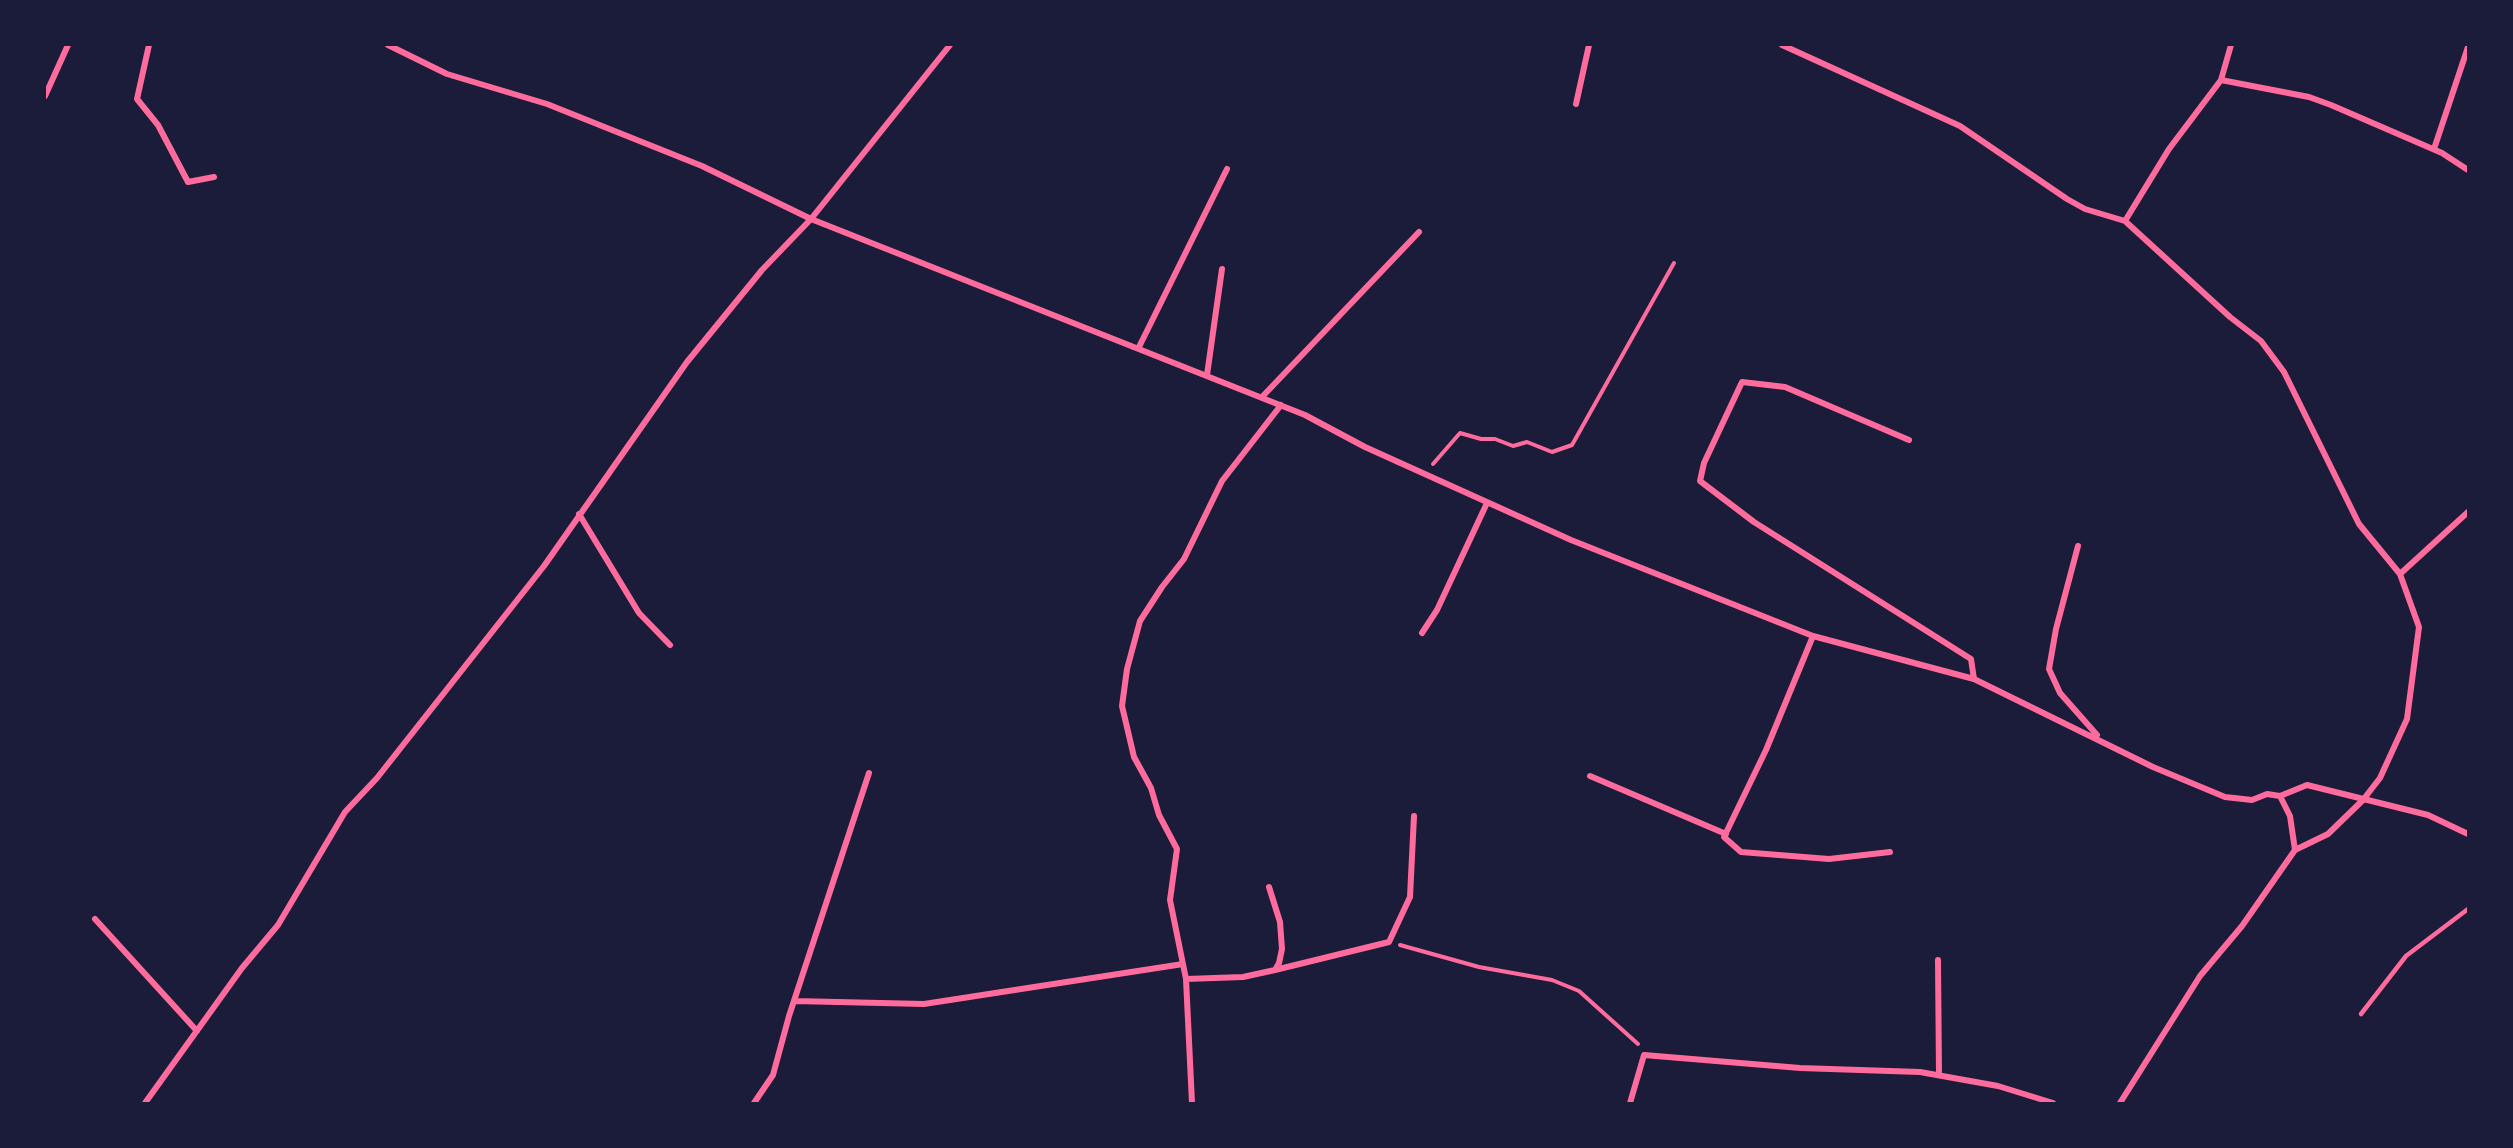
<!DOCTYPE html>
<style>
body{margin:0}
#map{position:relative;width:2513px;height:1148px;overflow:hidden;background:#1b1b3a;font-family:Barlow,sans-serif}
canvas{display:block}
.frame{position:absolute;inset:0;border:46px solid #1b1b3a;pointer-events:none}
</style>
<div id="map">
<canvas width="2513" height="1148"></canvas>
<div class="frame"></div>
</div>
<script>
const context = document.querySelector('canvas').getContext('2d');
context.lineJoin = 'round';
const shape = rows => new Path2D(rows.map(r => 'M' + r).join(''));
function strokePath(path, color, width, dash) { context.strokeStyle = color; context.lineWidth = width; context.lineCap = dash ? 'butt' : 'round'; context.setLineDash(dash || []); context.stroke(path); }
strokePath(shape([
 [1433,464,1460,433,1481,439,1495,439,1513,446,1527,442,1552,452,1572,445,1674,263],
 [1400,945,1479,967,1552,980,1579,991,1638,1044]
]), '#ff6b9d', 4);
strokePath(shape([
 [2361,1014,2406,956,2468,909]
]), '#ff6b9d', 4.5);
strokePath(shape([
 [149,45,137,99,158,125,188,182,214,177],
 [388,45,447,74,547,104,702,166,811,219,1305,415,1365,447,1571,540,1813,636,1974,679,2153,767,2225,797,2252,800,2267,794,2280,796,2307,785,2428,815,2468,834],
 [1782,45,1960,126,2067,199,2085,209,2125,221,2230,317,2261,341,2284,372,2359,524,2400,574,2419,627,2407,719,2380,778,2363,800,2328,834,2295,850],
 [2221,80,2309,97,2331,105,2442,153,2468,170],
 [45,96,68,45],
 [1576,104,1589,45],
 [2434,149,2468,47],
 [2125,221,2169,149,2221,80,2231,45],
 [1139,347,1227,169],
 [1207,375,1222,269],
 [1262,397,1419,232],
 [1909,440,1785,387,1742,382,1704,463,1700,481,1754,522,1971,659,1974,679],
 [579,514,639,613,670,645],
 [2078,546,2056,629,2049,669,2060,693,2097,735],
 [2400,574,2468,512],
 [1422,633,1437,610,1487,503],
 [1813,636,1766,750,1724,837,1741,852,1829,859,1890,852],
 [1590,776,1726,834],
 [95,919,197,1031],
 [1938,960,1939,1075],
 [1275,970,1389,942,1410,897,1414,816],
 [1186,979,1243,977,1275,970,1279,963,1282,949,1280,922,1269,887],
 [794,1001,924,1004,1183,964],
 [145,1103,242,968,278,925,345,812,377,778,544,566,687,362,762,270,811,219,950,45],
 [754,1103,773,1075,789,1016,869,773],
 [1192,1103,1186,979,1170,900,1177,849,1159,815,1151,788,1134,757,1122,706,1127,669,1140,621,1162,587,1184,559,1222,481,1281,405],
 [1630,1103,1644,1055,1800,1068,1920,1072,1998,1086,2053,1103],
 [2120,1103,2200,976,2242,926,2295,850,2290,816,2280,796]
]), '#ff6b9d', 6);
</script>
